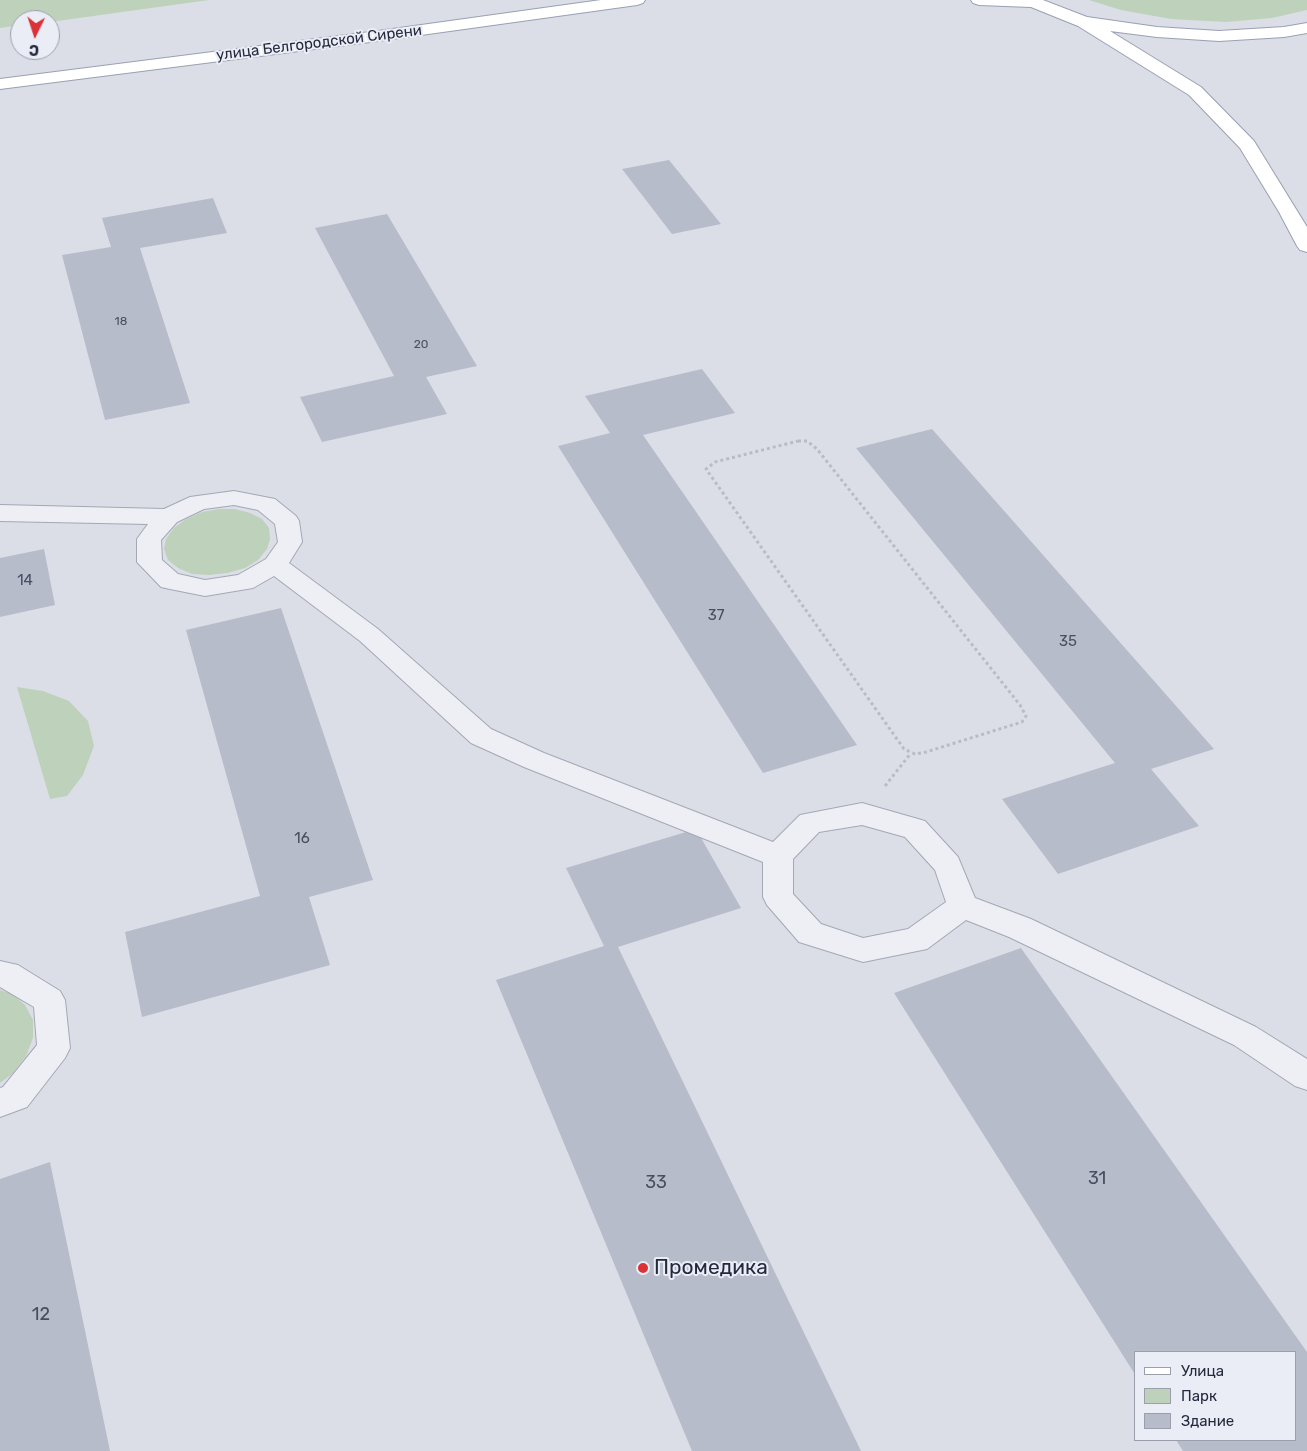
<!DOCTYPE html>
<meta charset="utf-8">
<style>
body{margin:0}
#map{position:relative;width:1307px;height:1451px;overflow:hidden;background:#dbdee7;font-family:Rubik,sans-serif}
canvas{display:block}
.legend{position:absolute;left:1134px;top:1351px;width:162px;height:90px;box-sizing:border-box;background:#eaedf5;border:1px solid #9b9fac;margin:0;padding:6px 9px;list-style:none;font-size:15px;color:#242a3e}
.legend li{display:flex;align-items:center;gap:10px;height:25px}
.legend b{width:25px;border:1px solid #9b9fac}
.north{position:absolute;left:10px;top:10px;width:50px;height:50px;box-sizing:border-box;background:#eaedf5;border:1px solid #9b9fac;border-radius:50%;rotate:184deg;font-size:14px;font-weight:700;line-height:20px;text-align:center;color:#242a3e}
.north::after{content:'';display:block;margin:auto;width:18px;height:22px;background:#da3236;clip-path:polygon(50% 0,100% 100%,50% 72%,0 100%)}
</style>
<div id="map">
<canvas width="1307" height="1451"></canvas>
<ul class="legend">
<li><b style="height:6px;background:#fff"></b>Улица</li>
<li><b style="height:14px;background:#bed1bb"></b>Парк</li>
<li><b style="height:14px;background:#b7bcca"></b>Здание</li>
</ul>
<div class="north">С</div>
</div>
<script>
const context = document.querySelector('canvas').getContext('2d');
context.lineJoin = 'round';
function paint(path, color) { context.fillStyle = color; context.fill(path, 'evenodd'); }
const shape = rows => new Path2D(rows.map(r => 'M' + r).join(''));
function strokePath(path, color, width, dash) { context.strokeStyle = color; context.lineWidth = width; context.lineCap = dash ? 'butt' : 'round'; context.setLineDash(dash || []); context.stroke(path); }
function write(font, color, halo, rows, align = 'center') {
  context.font = font + ' Rubik,sans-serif'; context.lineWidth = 4; context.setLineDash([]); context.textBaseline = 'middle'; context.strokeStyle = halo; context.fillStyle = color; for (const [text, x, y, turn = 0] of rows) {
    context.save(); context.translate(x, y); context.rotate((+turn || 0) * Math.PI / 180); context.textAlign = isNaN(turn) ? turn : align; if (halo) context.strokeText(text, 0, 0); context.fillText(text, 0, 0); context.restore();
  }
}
paint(shape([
 [0,0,209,0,50,22,50,20,20,20,20,25,0,28],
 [1089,0,1307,0,1307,10,1272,18,1226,22,1171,19,1121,10],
 [219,509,235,509,250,513,262,519,269,528,270,539,267,549,258,560,245,568,227,573,209,575,192,574,178,568,168,560,164,549,166,539,174,528,186,519,202,512],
 [17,687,43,691,69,701,88,721,94,746,83,775,67,796,50,799],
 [0,990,12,994,25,1005,33,1020,33,1038,26,1056,12,1074,0,1083]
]), '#bed1bb');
paint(shape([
 [669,160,721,224,672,234,622,169],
 [213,198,227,233,140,248,190,403,105,420,62,255,111,247,102,218],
 [387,214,477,366,426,377,447,414,322,442,300,397,394,376,315,228],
 [702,369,735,413,643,435,857,745,763,773,558,446,610,433,585,396],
 [932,429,1214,749,1151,769,1199,826,1058,874,1002,799,1115,763,856,448],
 [44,549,55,605,0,617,0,558],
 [281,608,373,880,309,897,330,965,142,1017,125,932,260,896,186,630],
 [696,829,741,908,618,947,861,1451,692,1451,496,980,604,946,566,868],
 [1021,948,1307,1352,1307,1451,1183,1451,1176,1440,1296,1440,1296,1352,1136,1352,1136,1376,894,993],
 [50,1162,110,1451,0,1451,0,1179]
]), '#b7bcca');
const minor = shape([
 [234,491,275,499,296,516,299,521,302,542,289,563,378,629,491,729,544,753,773,842,800,815,862,803,925,821,958,857,975,898,1031,919,1256,1027,1307,1059,1307,1090,1295,1086,1234,1045,1009,937,966,920,927,949,863,962,799,942,767,905,763,897,763,862,524,767,471,743,360,641,274,576,253,588,205,596,170,589,161,587,137,562,137,539,148,524,0,521,0,505,164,509,190,497,234,491],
 [234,505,258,510,275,524,278,542,266,559,238,575,205,580,178,574,162,560,161,540,177,522,204,509,234,505],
 [862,825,905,837,935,870,946,902,908,929,863,938,821,924,793,894,793,859,819,832,862,825],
 [0,961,18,965,60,991,65,1000,70,1048,65,1058,27,1107,0,1117,0,1088,3,1087,37,1045,34,1007,0,987,0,961]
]);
const major = shape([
 [601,0,645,0,643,3,637,5,378,41,0,89,0,79,378,31,601,0],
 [971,0,1043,0,1087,17,1157,27,1219,31,1284,27,1307,23,1307,33,1284,37,1219,41,1157,37,1110,31,1201,87,1254,141,1307,227,1307,252,1300,250,1297,246,1279,212,1240,148,1189,95,1078,26,1031,7,979,5,973,3,971,0]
]);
strokePath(minor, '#a4a8b4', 2);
strokePath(major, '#99a0b3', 2);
strokePath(shape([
 [798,441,807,441,817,449,1020,705,1026,716,1022,722,926,752,915,754,904,749,706,469,715,462,798,441],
 [885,786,911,753]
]), '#b9bcc5', 3, [3, 3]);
paint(minor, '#edeff5');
paint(major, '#fff');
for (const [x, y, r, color] of [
 [643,1268,6,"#da3236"]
]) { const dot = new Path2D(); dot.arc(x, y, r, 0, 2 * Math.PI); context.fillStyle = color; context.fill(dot); strokePath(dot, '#eaedf5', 2); }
write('12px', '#494e61', null, [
 ["18",121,322],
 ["20",421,345]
]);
write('15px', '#242a3e', '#eaedf5', [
 ["улица Белгородской Сирени",319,43,-7]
]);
write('15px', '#494e61', null, [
 ["14",25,581],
 ["37",716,616],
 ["35",1068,642],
 ["16",302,839]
]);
write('18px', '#494e61', null, [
 ["31",1097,1179],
 ["33",656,1183],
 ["12",41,1315]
]);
write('21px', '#242a3e', '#eaedf5', [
 ["Промедика",654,1268]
], 'left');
</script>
